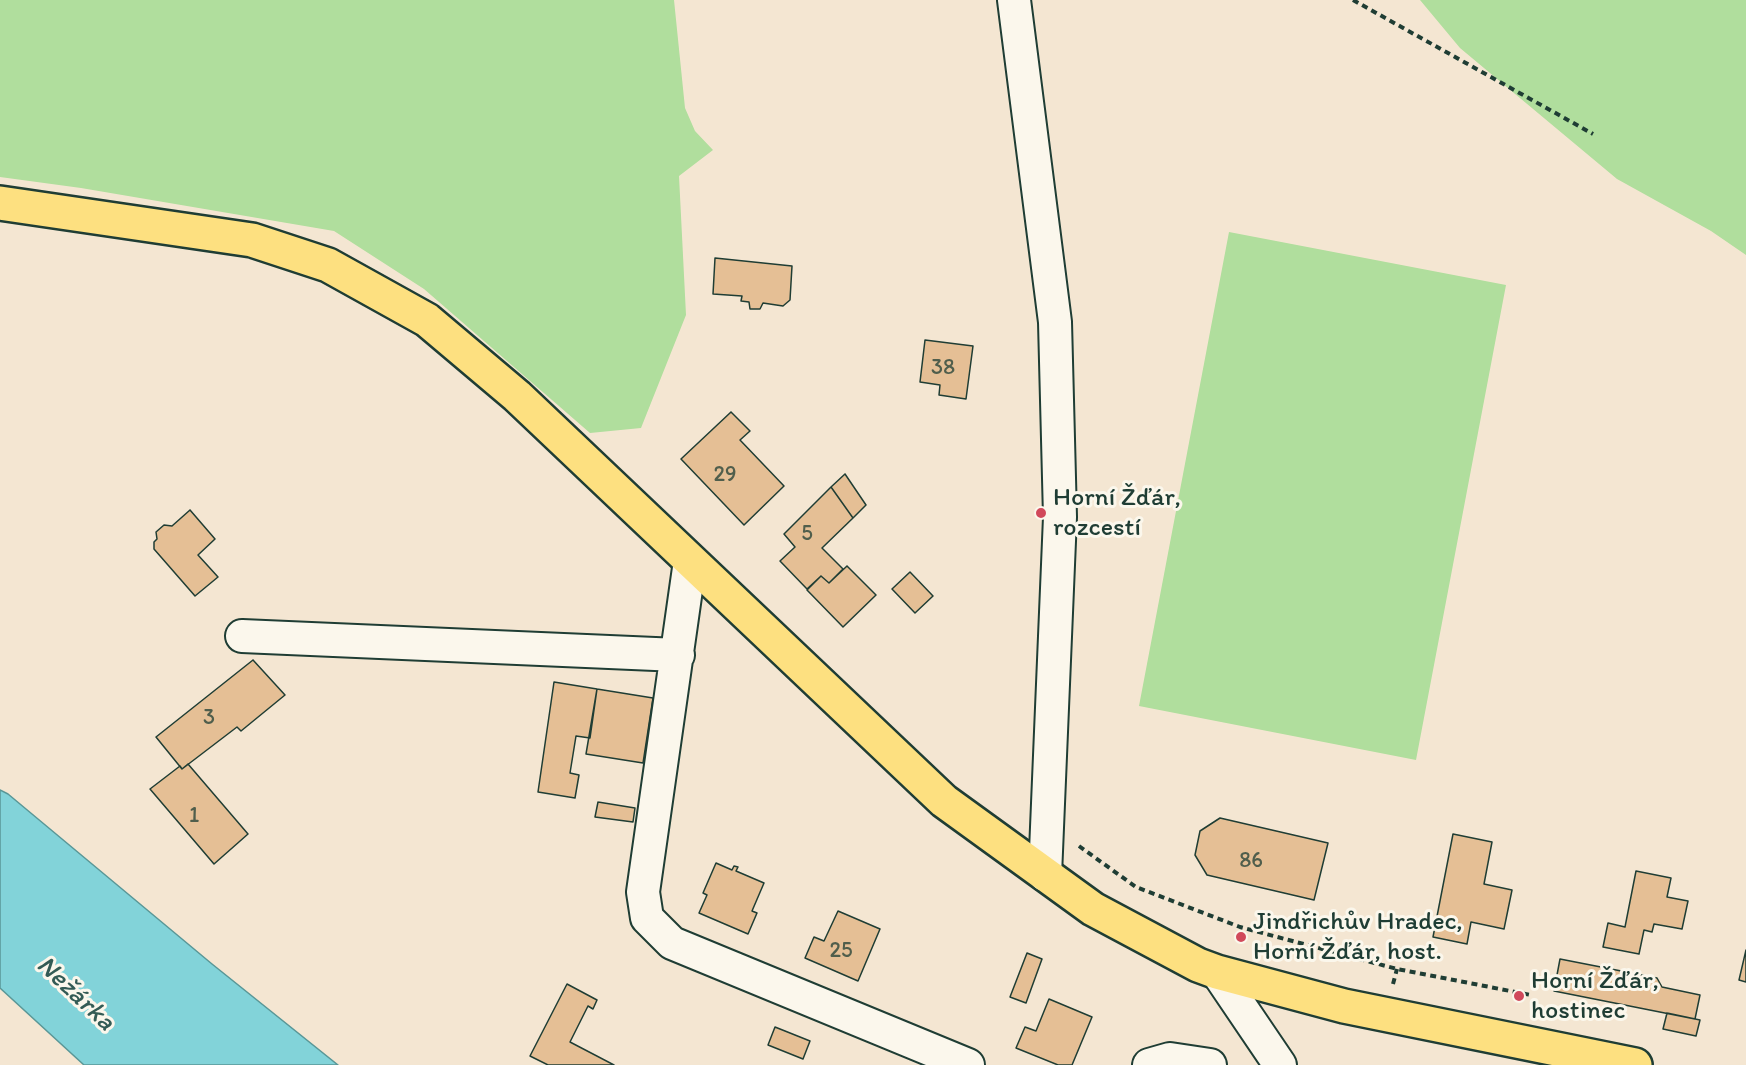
<!DOCTYPE html>
<meta charset="utf-8">
<style>
body{margin:0}
canvas{display:block;background:#f4e6d2}
</style>
<canvas width="1746" height="1065"></canvas>
<script>
const context = document.querySelector('canvas').getContext('2d');
context.lineJoin = 'round';
function paint(path, color) { context.fillStyle = color; context.fill(path, 'evenodd'); }
const shape = rows => new Path2D(rows.map(r => 'M' + r).join(''));
function strokePath(path, color, width, dash) { context.strokeStyle = color; context.lineWidth = width; context.lineCap = dash ? 'butt' : 'round'; context.setLineDash(dash || []); context.stroke(path); }
function write(font, color, halo, rows, align = 'center') {
  context.font = font + ' Itim,sans-serif'; context.lineWidth = 6; context.setLineDash([]); context.textBaseline = 'middle'; context.strokeStyle = halo; context.fillStyle = color; for (const [text, x, y, turn = 0] of rows) {
    context.save(); context.translate(x, y); context.rotate((+turn || 0) * Math.PI / 180); context.textAlign = isNaN(turn) ? turn : align; if (halo) context.strokeText(text, 0, 0); context.fillText(text, 0, 0); context.restore();
  }
}
paint(shape([
 [0,0,674,0,685,108,695,131,713,150,679,176,686,315,641,428,590,433,424,289,334,231,81,188,0,177],
 [1420,0,1746,0,1746,255,1711,231,1617,179,1460,48],
 [1229,232,1506,285,1416,760,1139,706]
]), '#b0de9d');
const water = shape([
 [0,790,8,794,212,964,338,1065,84,1065,0,988,0,790]
]);
paint(water, '#82d3d9');
strokePath(water, '#5a9797', 1.5);
const building = shape([
 [715,258,792,266,790,300,783,306,763,303,760,309,750,309,749,302,741,301,742,296,713,294,715,258],
 [925,340,973,346,966,399,939,395,940,385,920,382,925,340],
 [731,412,750,431,740,440,784,486,744,525,681,459,731,412],
 [845,474,866,505,853,518,831,487,845,474],
 [831,487,853,518,822,548,843,569,829,583,821,576,807,589,780,561,795,547,784,534,831,487],
 [190,510,215,539,198,555,218,577,195,596,154,549,154,542,157,539,156,532,164,525,172,526,190,510],
 [847,566,876,595,843,627,807,590,821,576,829,583,847,566],
 [910,572,933,596,915,613,892,589,910,572],
 [253,660,285,695,241,731,237,727,182,769,156,737,253,660],
 [554,682,597,689,590,738,576,736,570,773,579,775,575,798,538,792,554,682],
 [597,689,653,698,643,763,586,754,597,689],
 [188,764,248,834,214,864,150,789,180,766,182,769,188,764],
 [598,802,635,808,633,822,595,817,598,802],
 [1220,818,1328,843,1314,900,1207,875,1195,855,1200,831,1220,818],
 [1453,834,1492,842,1484,884,1512,890,1504,929,1471,922,1467,944,1433,937,1453,834],
 [716,863,732,870,734,866,738,867,736,871,764,883,752,911,757,913,748,934,699,913,707,895,703,893,716,863],
 [1636,871,1671,878,1667,897,1688,901,1682,929,1654,924,1652,932,1644,930,1639,954,1603,947,1608,923,1625,927,1636,871],
 [838,911,880,929,858,981,805,958,814,937,824,941,838,911],
 [1746,950,1746,982,1739,980,1746,950],
 [1027,953,1042,959,1026,1003,1010,997,1027,953],
 [1560,959,1657,978,1662,987,1700,995,1695,1019,1554,991,1560,959],
 [567,984,597,1000,593,1009,588,1006,570,1042,614,1065,548,1065,530,1056,567,984],
 [1049,999,1092,1017,1072,1065,1058,1065,1016,1048,1025,1027,1036,1031,1049,999],
 [1667,1013,1700,1020,1696,1036,1663,1029,1667,1013],
 [775,1027,810,1041,803,1059,768,1045,775,1027]
]);
paint(building, '#e5bf95');
strokePath(building, '#1f3d34', 1.5);
const minor = shape([
 [1014,0,1055,322,1060,517,1045,875],
 [690,561,643,892,647,918,672,943,968,1065],
 [242,636,678,655],
 [1217,972,1280,1065],
 [1149,1065,1170,1059,1210,1065]
]);
const major = shape([
 [0,203,252,240,328,265,427,320,517,396,944,801,1093,909,1198,965,1217,972,1344,1006,1635,1065]
]);
strokePath(minor, '#1f3d34', 36);
strokePath(major, '#1f3d34', 38);
strokePath(shape([
 [1353,0,1593,134],
 [1079,846,1136,887,1240,927,1397,969,1531,995],
 [1393,984,1397,969]
]), '#1f3d34', 4, [6, 4.5]);
strokePath(minor, '#fbf7ec', 32);
strokePath(major, '#fde080', 33);
for (const [x, y, r, color] of [
 [1041,513,6,"#d1495b"],
 [1241,937,6,"#d1495b"],
 [1519,996,6,"#d1495b"]
]) { const dot = new Path2D(); dot.arc(x, y, r, 0, 2 * Math.PI); context.fillStyle = color; context.fill(dot); strokePath(dot, '#fbf7ec', 2); }
write('22px', '#505e4c', null, [
 ["38",943,368],
 ["29",725,475],
 ["5",807,534],
 ["3",209,718],
 ["1",194,816],
 ["86",1251,861],
 ["25",841,951]
]);
write('26px', '#1f3d34', '#fbf7ec', [
 ["Horní Žďár,",1053,498],
 ["rozcestí",1053,528],
 ["Jindřichův Hradec,",1253,922],
 ["Horní Žďár, host.",1253,952],
 ["Horní Žďár,",1531,981],
 ["hostinec",1531,1011]
], 'left');
write('italic 27px', '#335b55', '#fbf7ec', [
 ["Nežárka",75,994,43]
]);
</script>
